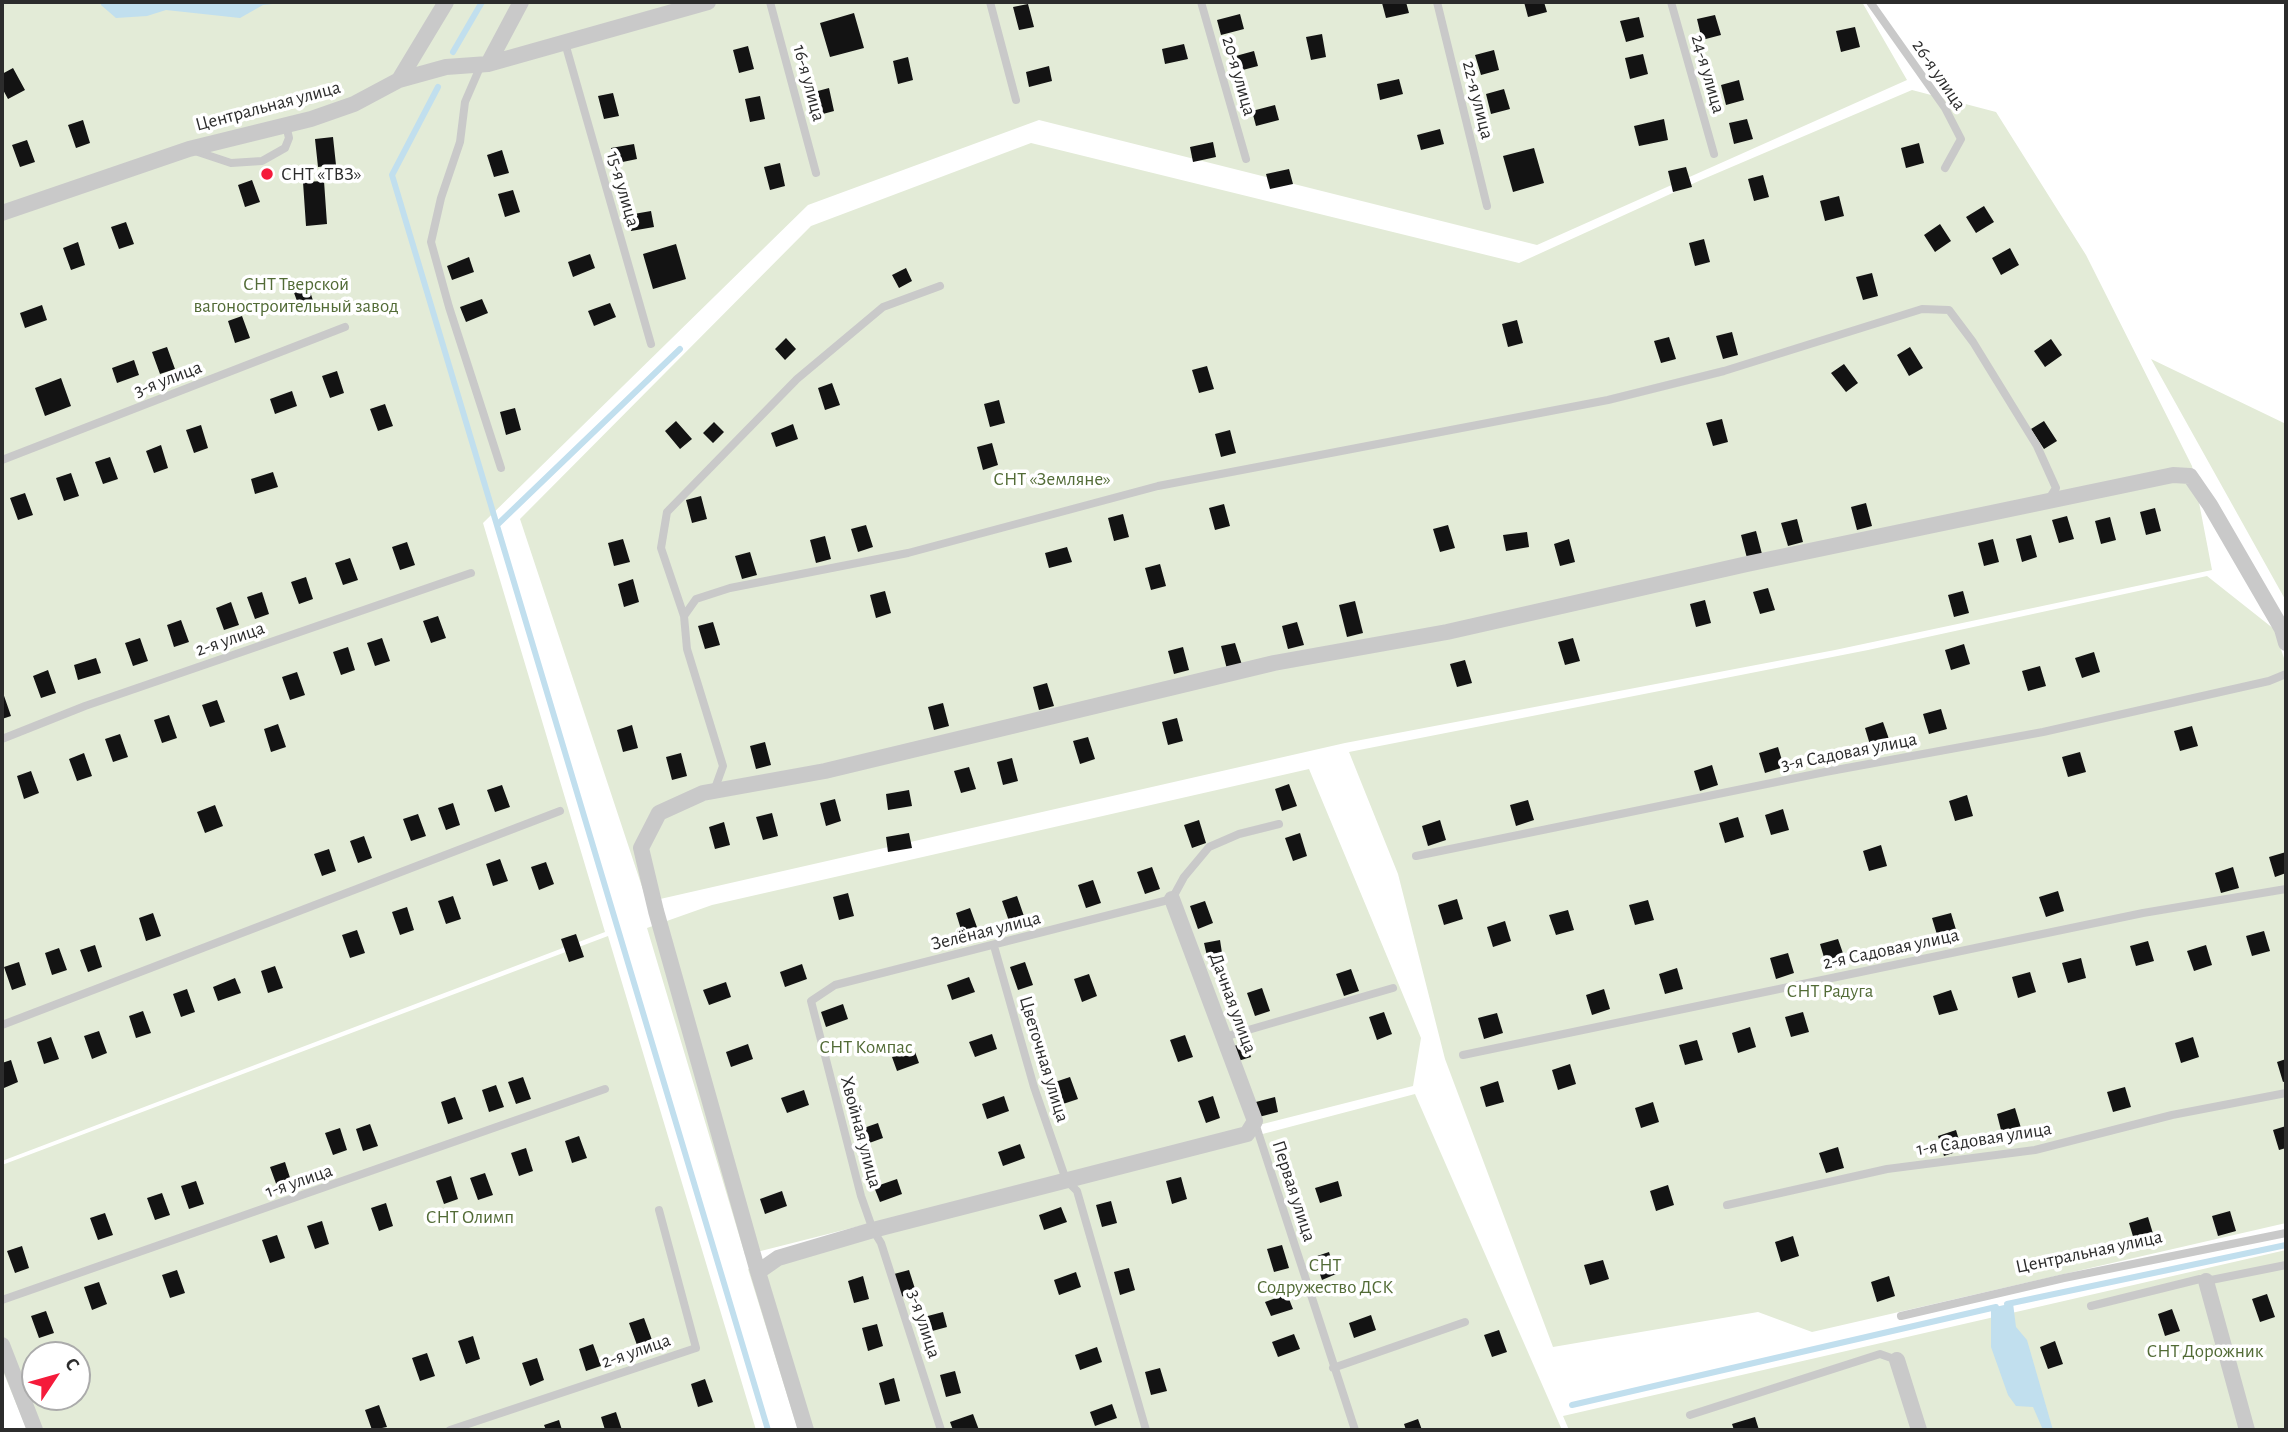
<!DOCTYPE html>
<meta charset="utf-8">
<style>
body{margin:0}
#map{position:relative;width:2288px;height:1432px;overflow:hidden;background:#fff;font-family:"Alegreya Sans",sans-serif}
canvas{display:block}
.frame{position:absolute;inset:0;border:4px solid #2c2c2c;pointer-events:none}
.north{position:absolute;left:21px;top:1341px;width:70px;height:70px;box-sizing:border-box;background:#fff;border:2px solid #ababab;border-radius:50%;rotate:54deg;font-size:19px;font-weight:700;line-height:28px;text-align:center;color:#2c2c2c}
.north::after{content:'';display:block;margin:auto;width:24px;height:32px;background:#f51b3b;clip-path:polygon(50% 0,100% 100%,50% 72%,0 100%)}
</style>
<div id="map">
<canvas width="2288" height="1432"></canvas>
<div class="frame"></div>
<div class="north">С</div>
</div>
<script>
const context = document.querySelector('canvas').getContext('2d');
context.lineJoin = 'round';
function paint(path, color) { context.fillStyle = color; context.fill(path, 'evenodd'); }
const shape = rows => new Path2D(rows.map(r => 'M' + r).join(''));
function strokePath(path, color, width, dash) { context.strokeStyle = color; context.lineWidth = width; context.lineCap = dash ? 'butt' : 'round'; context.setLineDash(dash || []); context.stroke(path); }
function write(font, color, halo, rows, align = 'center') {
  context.font = font + ' "Alegreya Sans",sans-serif'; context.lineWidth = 7; context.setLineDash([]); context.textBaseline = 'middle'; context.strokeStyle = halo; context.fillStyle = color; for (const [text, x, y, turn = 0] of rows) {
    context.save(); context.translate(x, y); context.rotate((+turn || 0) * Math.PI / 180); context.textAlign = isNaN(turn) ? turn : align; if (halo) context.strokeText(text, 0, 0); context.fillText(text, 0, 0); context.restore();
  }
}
paint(shape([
 [2,2,1862,2,1907,80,1537,245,1039,120,808,205,483,523,605,932,2,1161],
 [1912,90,1996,112,2086,255,2192,466,2212,570,1835,650,1345,743,647,902,520,519,811,226,1031,143,1519,263,1701,180],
 [2151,359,2286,424,2286,601],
 [2207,576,2274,629,2286,664,2286,1223,1812,1332,1758,1312,1553,1347,1445,1059,1398,874,1349,752,1868,650],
 [1309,769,1421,1038,1413,1086,745,1255,647,928,712,905],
 [608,936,756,1430,27,1430,2,1369,2,1165],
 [35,1355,77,1355,77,1397,35,1397],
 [1415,1094,1562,1430,798,1430,748,1269],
 [2286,1250,2286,1430,1569,1430,1563,1416]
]), '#e3ebd7');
paint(shape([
 [101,2,291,2,263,5,240,18,166,10,147,16,116,18,101,5],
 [2013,1303,2016,1327,2027,1340,2053,1430,2043,1430,2033,1407,2016,1406,2008,1395,1991,1347,1991,1308]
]), '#c1dfee');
strokePath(shape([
 [453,52,482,2],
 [438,87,392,175,768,1430],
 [497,525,680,349],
 [2007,1304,2286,1245],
 [1572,1405,1996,1307]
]), '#c1dfee', 6);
paint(shape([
 [1388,2,1406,2,1409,13,1386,18,1382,3],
 [1524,2,1544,2,1547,12,1528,17],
 [1028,4,1034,27,1019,30,1013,7],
 [854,13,864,48,830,57,820,23],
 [1240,14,1244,29,1221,35,1217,20],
 [1715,15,1721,35,1702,40,1697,19],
 [1639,17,1644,37,1626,42,1620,21],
 [1855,27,1860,47,1841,52,1836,31],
 [1322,34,1326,57,1311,60,1306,37],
 [1184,44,1188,59,1165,64,1162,49],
 [748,46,754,69,739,73,733,50],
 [1494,50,1499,70,1481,75,1475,55],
 [1254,51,1258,66,1235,72,1232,57],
 [1643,54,1648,74,1630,79,1625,58],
 [908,57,913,80,898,84,893,61],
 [1049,66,1052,81,1029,87,1026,72],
 [13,68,25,90,8,99,2,88,2,74],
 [1399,79,1403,94,1380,100,1377,84],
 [1739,80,1744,100,1726,105,1721,85],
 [829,88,834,111,819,115,814,92],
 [1504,89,1510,109,1491,114,1486,94],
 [613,93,619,116,604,119,598,96],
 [760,96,765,119,750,122,745,99],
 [1275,105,1279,120,1256,126,1252,111],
 [1664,119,1668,140,1639,146,1634,126],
 [1747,119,1753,139,1734,144,1729,123],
 [83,120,90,143,76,148,68,125],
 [1440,129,1444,144,1421,150,1417,135],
 [333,137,336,165,318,167,315,139],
 [27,140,35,162,20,167,12,145],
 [1213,142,1216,157,1193,162,1190,147],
 [1919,143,1924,163,1906,168,1901,148],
 [634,144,637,159,613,164,611,148],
 [1534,148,1544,183,1513,192,1503,156],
 [502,150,509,173,494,177,487,155],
 [780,163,785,186,770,190,764,167],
 [1686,167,1692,187,1673,192,1668,171],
 [1289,169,1293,184,1270,189,1266,174],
 [1763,175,1769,197,1754,201,1748,179],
 [252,180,260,202,245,207,238,185],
 [324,181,327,224,306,226,303,182],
 [513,190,520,212,505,217,498,194],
 [1839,196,1844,216,1825,221,1820,201],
 [1984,206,1994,222,1976,233,1966,217],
 [651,211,654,227,631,231,628,215],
 [126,222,134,244,119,249,111,227],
 [1940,224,1951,241,1935,252,1924,235],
 [1704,239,1710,262,1695,266,1689,243],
 [78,242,85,265,71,270,63,248],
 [676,244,686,279,653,289,643,254],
 [2010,248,2019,265,2001,275,1992,258],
 [590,254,595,268,573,277,568,262],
 [469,257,474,272,452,280,447,266],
 [906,268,912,281,899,288,892,275],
 [1872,273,1878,296,1863,300,1856,277],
 [308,285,315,307,301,312,293,290],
 [482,299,488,313,466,322,460,307],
 [610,303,616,317,594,326,588,311],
 [42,305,47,320,25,328,20,313],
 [242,316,250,338,235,343,228,321],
 [1517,320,1523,343,1508,347,1502,324],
 [1732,332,1738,355,1723,359,1716,336],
 [1669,337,1676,359,1661,363,1654,341],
 [786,338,796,349,785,360,775,349],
 [2051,339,2062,355,2045,367,2034,351],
 [167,347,175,369,160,374,152,352],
 [1910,347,1923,368,1909,376,1897,355],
 [134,360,139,375,117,383,112,368],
 [1844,364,1858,383,1846,392,1831,373],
 [1207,366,1214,389,1199,393,1192,370],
 [337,371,344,393,330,398,322,376],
 [61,378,71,406,45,416,35,388],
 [832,383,840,405,825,410,818,388],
 [292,391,297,406,275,414,270,399],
 [999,400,1005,423,990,427,984,404],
 [385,404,393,426,378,431,370,409],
 [515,408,521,430,506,435,500,412],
 [1722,419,1728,442,1713,446,1706,423],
 [676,421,692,439,680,449,665,431],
 [2044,421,2057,441,2044,449,2031,429],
 [714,422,724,432,713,443,703,433],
 [793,424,798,439,776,447,771,433],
 [201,425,208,448,194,453,186,430],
 [1230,430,1236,453,1221,457,1215,434],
 [992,443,998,465,983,470,977,447],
 [161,445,168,468,154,473,146,451],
 [110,457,118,479,103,484,95,462],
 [273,472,278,487,255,494,251,479],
 [71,473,79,496,64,501,56,478],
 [25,493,33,515,18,520,10,498],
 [701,496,707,519,692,523,686,500],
 [1866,503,1872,526,1857,530,1851,507],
 [1224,504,1230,526,1215,530,1209,508],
 [2155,508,2161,531,2146,535,2140,512],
 [1123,514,1129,537,1114,541,1108,518],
 [2067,516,2074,539,2059,543,2052,520],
 [2110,517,2116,540,2101,544,2095,521],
 [1797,519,1803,542,1788,546,1781,523],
 [866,525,873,547,858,552,851,529],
 [1448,525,1455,548,1440,552,1433,529],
 [1756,531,1762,554,1747,558,1741,535],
 [1527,532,1529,547,1506,551,1503,535],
 [2031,535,2037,557,2022,562,2016,539],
 [825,536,831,559,816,563,810,540],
 [623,539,630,562,614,566,608,543],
 [1569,539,1575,562,1560,566,1554,544],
 [1993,539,1999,562,1984,566,1978,543],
 [407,542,415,565,400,570,392,547],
 [1067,547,1072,562,1049,568,1045,553],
 [750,552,757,575,742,579,735,556],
 [350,558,358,580,343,585,335,563],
 [1160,564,1166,586,1151,590,1145,568],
 [306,577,313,599,299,604,291,582],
 [633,579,639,602,624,607,618,584],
 [1768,588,1775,610,1760,614,1753,592],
 [885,591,891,613,876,618,870,595],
 [1963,591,1969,613,1954,617,1948,595],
 [262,592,269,614,255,619,247,597],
 [1705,600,1711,623,1696,627,1690,604],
 [1355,601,1363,633,1347,637,1339,605],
 [231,602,239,625,224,630,216,608],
 [438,616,446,638,431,643,423,621],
 [181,620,189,642,174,647,167,625],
 [713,622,720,645,705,649,698,626],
 [1297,622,1304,645,1288,649,1282,626],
 [140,638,148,661,133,666,125,643],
 [382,638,390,661,375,666,367,643],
 [1573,638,1580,661,1565,665,1558,642],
 [1235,643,1242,665,1227,669,1221,646],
 [1964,644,1970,664,1951,670,1945,650],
 [348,647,355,670,341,675,333,652],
 [1183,647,1189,670,1174,674,1168,651],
 [2094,652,2100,672,2082,678,2075,658],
 [96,658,101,673,78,680,74,665],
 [1465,660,1472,683,1457,687,1450,664],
 [2040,666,2046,686,2028,691,2022,671],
 [48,670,56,693,41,698,33,676],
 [297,672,305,695,290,700,282,677],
 [1047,683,1054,706,1039,710,1033,687],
 [2,690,11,716,2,719],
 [217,700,225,722,210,727,202,705],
 [943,703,949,726,934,730,928,707],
 [1941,709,1947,729,1929,734,1923,714],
 [169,715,177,738,162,743,154,720],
 [1177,718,1183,741,1168,745,1162,722],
 [1883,722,1890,742,1871,748,1865,728],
 [278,724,286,747,271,752,264,729],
 [632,725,638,748,623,752,617,730],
 [2192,726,2198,746,2180,751,2174,731],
 [120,734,128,757,113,762,105,739],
 [1088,737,1095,759,1080,764,1073,741],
 [765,742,771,765,756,769,750,746],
 [1778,747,1784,767,1765,773,1759,753],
 [2080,752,2086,772,2068,777,2062,757],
 [84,753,92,776,77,781,69,759],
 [681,753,687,776,672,780,666,757],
 [1012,758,1018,781,1003,785,997,762],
 [1712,765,1718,785,1700,791,1694,771],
 [969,767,976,789,961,793,954,771],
 [31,771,39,793,24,799,17,776],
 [1289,784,1297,806,1282,811,1275,789],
 [502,785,510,807,495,812,487,790],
 [909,790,912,806,888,810,886,794],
 [1967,795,1973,816,1955,821,1949,801],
 [835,799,841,821,826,826,820,803],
 [1528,800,1534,820,1516,826,1510,805],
 [453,803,460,825,446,830,438,808],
 [215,805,223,826,205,833,197,812],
 [1783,809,1789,830,1771,835,1765,815],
 [772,813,778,836,763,840,756,817],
 [418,814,426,836,411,841,403,819],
 [1738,817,1744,837,1725,843,1719,823],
 [1199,820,1206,843,1192,848,1184,825],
 [1440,820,1446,840,1428,846,1422,826],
 [724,822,730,845,715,849,709,827],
 [909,833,912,848,888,852,886,837],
 [1300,833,1307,856,1293,861,1285,838],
 [364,836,372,858,358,863,350,841],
 [1881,845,1887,866,1869,871,1863,851],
 [329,849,336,871,322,876,314,854],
 [2286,852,2286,873,2275,877,2269,857],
 [500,859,508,881,493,886,486,864],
 [546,862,554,884,539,890,531,867],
 [1152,867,1160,889,1145,894,1137,872],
 [2233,867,2239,888,2221,893,2215,873],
 [1093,880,1101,903,1086,908,1078,885],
 [2058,891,2064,911,2046,917,2039,897],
 [848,893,854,916,839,920,833,897],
 [453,896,461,919,446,924,438,901],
 [1017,896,1025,919,1010,924,1002,901],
 [1457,899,1463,919,1444,925,1438,905],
 [1648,900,1654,920,1635,925,1629,905],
 [1205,901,1213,923,1198,929,1190,906],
 [407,907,414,930,400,935,392,912],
 [970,908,978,930,963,936,956,913],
 [1568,910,1574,930,1556,935,1549,915],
 [153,913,161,936,146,941,139,918],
 [1951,913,1957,933,1938,938,1932,918],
 [1505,921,1511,941,1493,947,1487,927],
 [357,930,365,953,350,958,342,935],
 [2264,931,2270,951,2252,956,2246,936],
 [576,934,584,957,569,962,561,939],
 [1838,939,1845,959,1826,964,1820,944],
 [1220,940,1222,953,1207,956,1204,943],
 [2148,941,2154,961,2136,966,2130,946],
 [95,945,102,967,88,972,80,950],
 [2206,945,2212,965,2194,971,2187,951],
 [59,948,67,970,52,975,45,953],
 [1788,953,1794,973,1776,979,1770,958],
 [2081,958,2086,978,2068,983,2062,963],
 [19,962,26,985,12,990,4,967],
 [1025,962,1033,985,1018,990,1010,967],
 [802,964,807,979,785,987,780,972],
 [275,966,283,988,268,993,261,971],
 [1677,968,1683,989,1665,994,1659,974],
 [1351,969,1359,991,1344,996,1336,974],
 [2030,972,2036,992,2018,998,2012,977],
 [1089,974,1097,996,1082,1002,1074,979],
 [969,977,975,992,952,1000,947,985],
 [235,978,241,993,218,1001,213,987],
 [726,982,731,997,709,1005,703,990],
 [1262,988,1270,1011,1255,1016,1247,993],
 [187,989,195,1012,181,1017,173,994],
 [1604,989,1610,1009,1592,1015,1586,995],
 [1951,990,1958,1010,1939,1015,1933,996],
 [843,1004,848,1019,826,1027,821,1012],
 [143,1011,151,1033,136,1038,129,1016],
 [1384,1012,1392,1034,1377,1040,1369,1017],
 [1803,1012,1809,1032,1791,1037,1785,1017],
 [1497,1013,1503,1033,1484,1039,1478,1018],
 [1750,1027,1756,1047,1738,1053,1732,1033],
 [99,1031,107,1053,92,1059,84,1036],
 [992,1034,997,1049,975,1057,969,1042],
 [1185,1035,1193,1057,1178,1062,1170,1040],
 [51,1037,59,1059,44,1064,37,1042],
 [2193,1037,2199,1057,2181,1063,2175,1043],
 [1697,1040,1703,1060,1685,1065,1679,1045],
 [1246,1042,1251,1057,1238,1061,1234,1046],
 [748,1044,753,1059,731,1067,726,1052],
 [914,1049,919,1063,897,1071,892,1057],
 [2286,1059,2286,1081,2283,1082,2277,1062],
 [11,1060,18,1082,4,1088,2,1063],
 [1570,1064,1576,1084,1558,1090,1552,1070],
 [523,1077,531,1099,516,1104,508,1082],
 [1070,1077,1078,1099,1063,1104,1055,1082],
 [1498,1081,1504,1102,1486,1107,1480,1087],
 [496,1085,504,1107,489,1112,482,1090],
 [2125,1087,2131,1107,2113,1112,2107,1092],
 [804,1090,809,1105,787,1113,781,1098],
 [1004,1096,1009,1111,987,1119,982,1104],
 [1213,1096,1220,1118,1206,1123,1198,1101],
 [455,1097,463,1119,448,1124,441,1102],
 [1275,1097,1278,1112,1255,1118,1252,1103],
 [1653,1102,1659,1122,1641,1128,1635,1108],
 [2015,1108,2021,1128,2002,1134,1997,1114],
 [878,1123,883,1138,861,1146,855,1131],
 [370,1124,378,1146,363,1151,356,1129],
 [2286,1126,2286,1148,2279,1150,2273,1130],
 [340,1128,347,1150,333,1155,325,1133],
 [1956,1130,1962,1150,1944,1156,1938,1136],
 [579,1136,587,1158,572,1163,565,1141],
 [1020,1144,1025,1158,1003,1166,998,1152],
 [1838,1147,1844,1168,1826,1173,1819,1153],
 [526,1148,533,1171,519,1176,511,1153],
 [285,1162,292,1184,278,1189,270,1167],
 [485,1173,493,1195,478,1200,470,1178],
 [451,1176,458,1199,444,1204,436,1181],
 [1181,1177,1187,1199,1172,1204,1166,1181],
 [897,1179,902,1194,880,1202,874,1187],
 [196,1181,204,1204,189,1209,181,1186],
 [1338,1181,1342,1196,1320,1203,1315,1188],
 [1668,1185,1674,1205,1656,1211,1650,1191],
 [782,1191,787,1206,765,1214,760,1199],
 [162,1193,170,1215,155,1220,147,1198],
 [1111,1201,1117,1223,1102,1227,1096,1205],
 [386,1203,393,1226,379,1231,371,1208],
 [1061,1207,1067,1222,1044,1230,1039,1215],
 [2230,1211,2236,1231,2218,1236,2212,1216],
 [105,1213,113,1235,98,1240,90,1218],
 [2148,1217,2154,1237,2135,1243,2129,1223],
 [322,1221,329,1244,315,1249,307,1226],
 [277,1235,285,1258,270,1263,262,1240],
 [1793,1236,1799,1256,1781,1262,1775,1242],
 [1282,1245,1289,1268,1274,1272,1267,1249],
 [22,1246,29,1268,15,1273,7,1251],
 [1329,1252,1336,1274,1322,1280,1314,1257],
 [1603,1260,1609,1279,1590,1285,1584,1265],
 [1129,1268,1135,1290,1120,1295,1114,1272],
 [177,1270,185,1293,170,1298,162,1275],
 [909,1270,916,1292,901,1297,894,1274],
 [1076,1272,1081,1287,1059,1295,1054,1280],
 [863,1276,869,1299,854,1303,848,1281],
 [1889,1276,1895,1296,1877,1302,1871,1282],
 [99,1282,107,1304,92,1310,84,1287],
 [1287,1294,1293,1309,1271,1316,1265,1302],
 [2267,1294,2275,1317,2260,1322,2252,1299],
 [2172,1309,2180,1331,2165,1336,2158,1314],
 [46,1311,54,1333,39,1338,31,1316],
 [943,1312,947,1327,925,1333,920,1318],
 [1371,1315,1376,1330,1354,1338,1349,1323],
 [644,1318,652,1340,637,1345,629,1323],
 [877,1324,883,1346,868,1351,862,1328],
 [1499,1330,1507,1352,1492,1357,1484,1335],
 [1294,1334,1300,1349,1278,1357,1272,1342],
 [473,1336,480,1359,466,1364,458,1341],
 [2055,1341,2063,1364,2048,1369,2040,1347],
 [593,1344,601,1366,586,1371,579,1349],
 [1097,1347,1102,1362,1080,1370,1075,1355],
 [427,1353,435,1376,420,1381,412,1358],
 [537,1358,544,1380,530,1386,522,1363],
 [1160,1368,1167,1391,1151,1395,1145,1372],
 [955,1371,961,1393,946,1397,940,1375],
 [894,1378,900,1401,885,1405,879,1383],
 [705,1379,713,1402,698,1407,691,1384],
 [1112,1404,1117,1418,1095,1426,1090,1412],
 [379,1405,387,1427,372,1430,365,1410],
 [616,1412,622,1430,605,1430,601,1417],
 [973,1414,979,1430,953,1430,950,1422],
 [1755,1417,1759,1430,1734,1430,1732,1424],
 [1418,1419,1422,1430,1406,1430,1404,1424],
 [559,1420,562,1430,546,1430,544,1425]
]), '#131313');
strokePath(shape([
 [770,2,816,173],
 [990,2,1016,100],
 [1201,2,1246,159],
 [1437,2,1487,206],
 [1671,2,1714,154],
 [1870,2,1945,108,1961,139,1945,168],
 [565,43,651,344],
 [481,65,465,102,460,142,441,198,431,242,449,307,501,468],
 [195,151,231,163,262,161,285,148,289,138,286,125],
 [2,460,345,327],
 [684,616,661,548,667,512,797,379,883,307,940,286],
 [2,739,85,706,471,573],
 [714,791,723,766,687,649,684,616,696,599,730,588,908,553,1158,486,1608,400,1724,371,1922,309,1949,310,1973,342,2037,446,2056,488,2049,499],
 [1416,856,1825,772,2043,732,2269,681,2286,674],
 [994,946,1034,1087,1066,1180,1077,1191,1146,1430],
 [2,1025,560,811],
 [1224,1037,1393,988],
 [1463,1055,2143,913,2286,889],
 [1255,1123,1355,1430],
 [1727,1205,1887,1169,2035,1150,2172,1115,2286,1093],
 [2,1300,605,1089],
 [2091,1306,2200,1279,2206,1281,2286,1265],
 [1901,1316,2064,1278,2286,1233],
 [1333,1368,1465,1322],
 [1690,1415,1880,1354,1897,1360],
 [450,1430,696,1348,659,1210],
 [941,1430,881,1243,873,1230,861,1196,811,1001,835,985,1172,899,1184,877,1209,847,1239,834,1279,824]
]), '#c9c9c9', 8);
strokePath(shape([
 [488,64,521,2],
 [399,80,446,2],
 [2,213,189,149,311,119,354,104,399,80,446,67,488,64,708,2],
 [758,1272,778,1258,873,1230,1247,1134,1255,1121,1172,899],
 [2206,1281,2247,1430],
 [2,1345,35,1430],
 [1897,1360,1919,1430],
 [806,1430,758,1272,656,911,641,848,659,813,703,793,825,771,1274,663,1447,632,1747,564,2173,475,2190,476,2210,505,2282,629,2286,643]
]), '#c9c9c9', 16);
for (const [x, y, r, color] of [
 [267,174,7,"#f51b3b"]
]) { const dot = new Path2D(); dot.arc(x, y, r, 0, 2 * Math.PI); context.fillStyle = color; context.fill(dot); strokePath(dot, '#fff', 2.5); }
write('19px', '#2c2c2c', '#fff', [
 ["24-я улица",1708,74,74],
 ["26-я улица",1939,75,56],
 ["20-я улица",1239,76,74],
 ["16-я улица",809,83,75],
 ["22-я улица",1478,100,76],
 ["Центральная улица",268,106,-15],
 ["15-я улица",623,189,74],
 ["3-я улица",168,379,-21],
 ["2-я улица",230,639,-19],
 ["3-я Садовая улица",1849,752,-11],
 ["Зелёная улица",986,931,-14],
 ["2-я Садовая улица",1891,949,-12],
 ["Дачная улица",1233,1003,70],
 ["Цветочная улица",1044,1059,73],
 ["Хвойная улица",861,1132,75],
 ["1-я Садовая улица",1984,1139,-9],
 ["1-я улица",299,1181,-19],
 ["Первая улица",1294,1191,72],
 ["Центральная улица",2089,1252,-12],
 ["3-я улица",924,1324,72],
 ["2-я улица",636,1351,-19]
]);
write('19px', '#2c2c2c', '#fff', [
 ["СНТ «ТВЗ»",281,174]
], 'left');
write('19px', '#526b36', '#fff', [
 ["СНТ Тверской",296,284],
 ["вагоностроительный завод",296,306],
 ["СНТ «Земляне»",1052,479],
 ["СНТ Радуга",1830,991],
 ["СНТ Компас",866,1047],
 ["СНТ Олимп",470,1217],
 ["СНТ",1325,1265],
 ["Содружество ДСК",1325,1287],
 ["СНТ Дорожник",2205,1351]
]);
</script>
